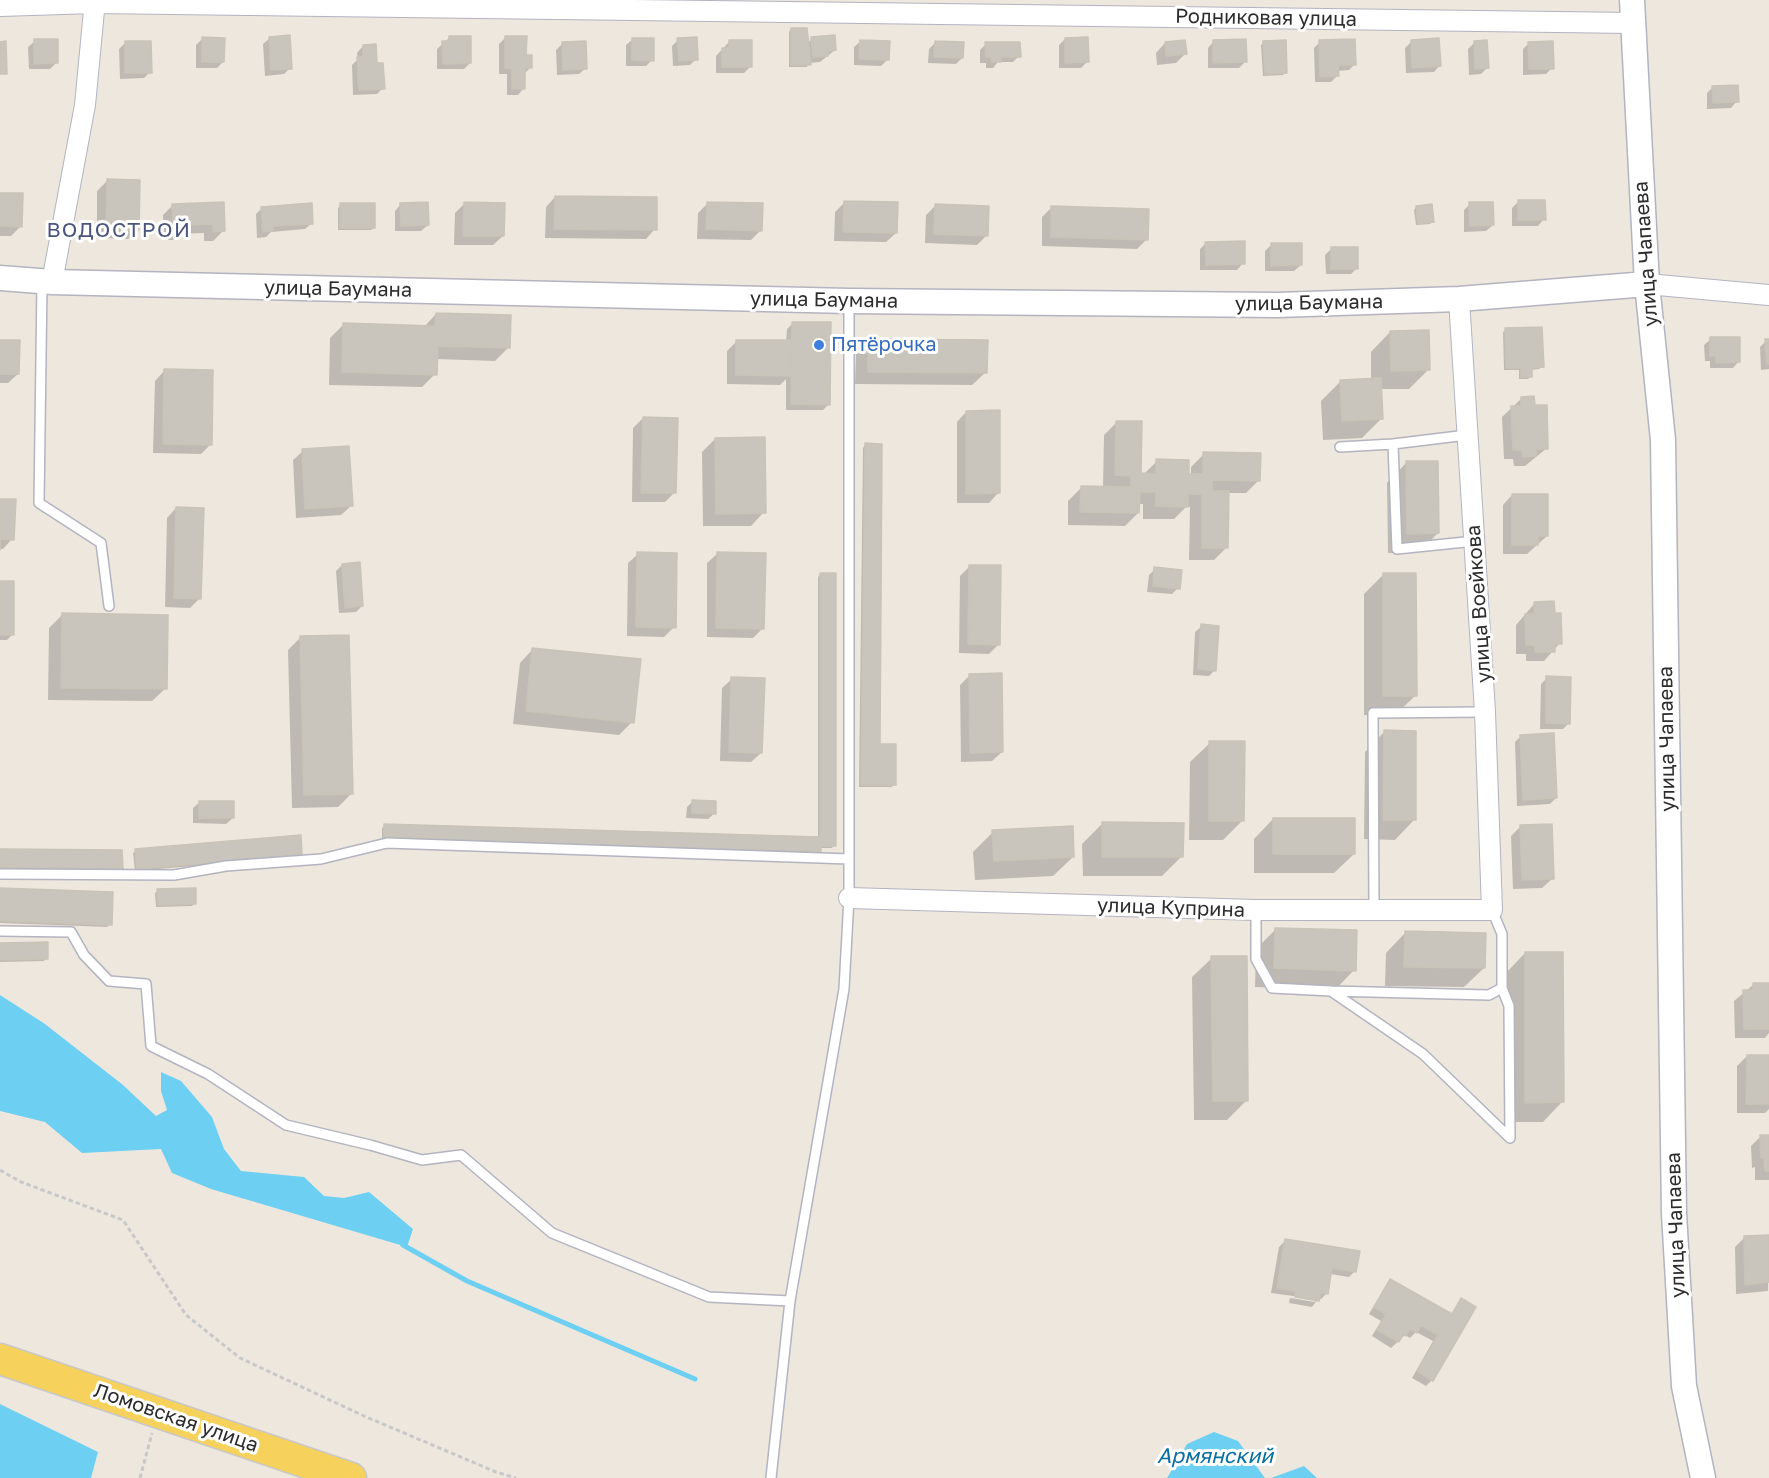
<!DOCTYPE html>
<meta charset="utf-8">
<style>
body{margin:0}
canvas{display:block;background:#eee7de}
</style>
<canvas width="1769" height="1478"></canvas>
<script>
const context = document.querySelector('canvas').getContext('2d');
context.lineJoin = 'round';
function paint(path, color) { context.fillStyle = color; context.fill(path, 'evenodd'); }
const shape = rows => new Path2D(rows.map(r => 'M' + r).join(''));
function strokePath(path, color, width, dash) { context.strokeStyle = color; context.lineWidth = width; context.lineCap = dash ? 'butt' : 'round'; context.setLineDash(dash || []); context.stroke(path); }
function write(font, color, halo, rows, align = 'center') {
  context.font = font + ' "Golos Text",sans-serif'; context.lineWidth = 6; context.setLineDash([]); context.textBaseline = 'middle'; context.strokeStyle = halo; context.fillStyle = color; for (const [text, x, y, turn = 0] of rows) {
    context.save(); context.translate(x, y); context.rotate((+turn || 0) * Math.PI / 180); context.textAlign = isNaN(turn) ? turn : align; if (halo) context.strokeText(text, 0, 0); context.fillText(text, 0, 0); context.restore();
  }
}
paint(shape([
 [0,995,45,1024,123,1085,156,1116,167,1110,161,1091,161,1072,181,1081,212,1117,224,1149,241,1171,304,1177,324,1196,344,1198,369,1192,413,1229,407,1247,211,1189,172,1173,161,1149,82,1153,45,1122,0,1111],
 [0,1404,98,1452,91,1478,0,1478],
 [1214,1432,1238,1441,1265,1478,1167,1478,1187,1444],
 [1304,1466,1317,1478,1271,1478]
]), '#6dd0f3');
paint(shape([
 [791,29,808,43,812,38,835,50,820,62,809,63,807,67,789,67,789,32],
 [270,38,290,68,284,74,265,76,263,44],
 [449,38,470,63,464,69,437,69,437,49],
 [505,38,525,57,531,67,524,74,524,88,518,95,507,95,507,74,499,74,499,44],
 [202,39,223,62,217,68,196,68,196,45],
 [633,39,652,60,646,66,626,66,626,45],
 [1065,39,1087,62,1081,68,1059,68,1059,45],
 [678,40,696,59,690,65,673,66,672,46],
 [35,41,56,63,50,69,29,69,28,47],
 [730,41,750,67,744,73,716,73,716,56],
 [861,41,888,59,881,66,854,65,854,47],
 [1214,41,1245,62,1239,68,1208,68,1208,48],
 [1264,42,1286,72,1283,75,1263,76,1261,45],
 [1320,42,1355,64,1349,70,1337,71,1337,76,1331,82,1315,82,1314,48],
 [1411,42,1440,65,1434,72,1406,73,1405,48],
 [1475,42,1487,68,1481,74,1469,75,1468,49],
 [125,43,150,72,144,78,120,79,119,49],
 [935,43,962,58,956,64,928,63,929,49],
 [1165,43,1185,54,1176,63,1157,65,1156,53],
 [1529,43,1552,68,1546,74,1523,75,1523,49],
 [562,44,586,68,579,74,557,75,556,50],
 [986,44,1019,56,1013,62,998,62,993,68,986,68,986,63,980,63,980,50],
 [363,46,376,65,383,88,377,94,353,95,352,65,358,59,357,53],
 [1713,87,1737,101,1731,108,1707,109,1707,93],
 [107,181,138,229,128,239,97,238,97,191],
 [0,195,21,226,11,236,0,236],
 [555,197,655,229,646,239,545,238,546,207],
 [1518,202,1544,219,1538,226,1512,226,1512,208],
 [844,203,896,233,886,242,834,241,835,212],
 [223,204,223,231,213,241,204,241,204,233,179,234,173,240,164,240,163,215,173,205],
 [401,204,428,225,421,231,395,231,395,211],
 [464,204,503,236,493,245,454,245,455,213],
 [707,204,761,230,751,240,697,239,698,213],
 [1470,204,1493,225,1486,231,1464,232,1464,210],
 [341,205,374,228,371,230,338,230,338,208],
 [936,205,987,235,977,245,925,243,926,215],
 [1052,207,1147,239,1137,249,1042,246,1042,217],
 [1416,207,1433,221,1430,224,1416,225,1414,210],
 [262,208,312,223,305,229,271,232,266,237,257,238,256,214],
 [1206,243,1243,263,1237,270,1200,270,1200,249],
 [1271,245,1301,265,1294,271,1265,271,1265,251],
 [1331,249,1357,268,1351,274,1326,274,1325,255],
 [436,314,508,348,495,361,436,359,435,374,422,387,329,385,330,338,343,325,424,327],
 [793,323,829,404,823,410,786,410,786,379,780,385,727,384,727,351,737,341,786,342,787,329],
 [1506,330,1542,367,1539,369,1531,370,1531,376,1528,379,1519,379,1519,370,1504,370,1503,332],
 [1390,332,1429,369,1409,389,1380,389,1382,418,1362,438,1323,440,1321,401,1341,381,1371,380,1371,352],
 [1711,339,1739,361,1733,368,1710,368,1710,361,1705,361,1704,345],
 [0,341,18,374,8,383,0,383],
 [869,341,986,372,972,385,855,384,856,354],
 [1766,341,1769,341,1769,369,1761,370,1760,347],
 [164,371,210,445,201,454,153,453,155,381],
 [1522,398,1547,448,1525,466,1514,466,1513,459,1504,459,1502,417],
 [966,412,998,493,989,503,957,503,957,422],
 [643,418,674,493,665,502,632,502,633,428],
 [1117,422,1140,475,1144,474,1157,461,1191,476,1191,467,1204,454,1259,480,1246,493,1228,493,1227,547,1214,560,1189,560,1190,507,1186,507,1174,519,1143,519,1143,504,1138,504,1138,513,1125,526,1068,525,1068,501,1081,488,1103,488,1104,435],
 [715,439,764,512,751,526,703,526,702,452],
 [865,445,878,746,894,784,892,787,859,787,863,448],
 [303,451,351,506,341,515,296,518,293,460],
 [1406,463,1438,533,1418,553,1388,553,1387,483],
 [1512,495,1547,536,1527,554,1503,554,1503,505],
 [0,500,12,539,3,549,0,549],
 [176,508,200,598,190,608,165,607,167,518],
 [638,554,674,627,664,637,627,636,628,563],
 [717,554,763,628,753,638,707,637,707,563],
 [342,565,362,606,356,612,339,613,336,571],
 [969,567,999,644,989,654,959,653,960,576],
 [1155,569,1178,588,1172,594,1147,592,1149,575],
 [821,574,834,845,832,848,820,848,817,854,382,841,382,828,385,826,818,839,818,577],
 [1383,575,1415,696,1395,715,1364,715,1364,594],
 [0,583,13,634,7,640,0,640],
 [1535,603,1560,643,1544,661,1526,661,1526,654,1516,654,1516,625],
 [62,615,166,688,152,701,48,700,49,628],
 [1202,626,1215,670,1209,676,1193,675,1195,632],
 [301,637,351,794,338,807,292,808,288,650],
 [533,649,632,722,619,735,513,724,520,663],
 [970,675,1002,752,992,761,961,762,960,685],
 [1547,678,1569,723,1563,729,1540,729,1541,684],
 [732,679,761,753,751,762,720,761,722,688],
 [1384,732,1414,820,1395,840,1364,839,1365,752],
 [1521,736,1556,798,1550,804,1517,806,1515,742],
 [1210,743,1243,820,1223,840,1189,840,1190,762],
 [693,801,715,813,708,819,686,818,687,807],
 [200,802,233,818,226,824,193,823,193,808],
 [1273,819,1354,854,1334,873,1254,873,1254,839],
 [1102,824,1182,856,1162,876,1083,876,1082,844],
 [1521,826,1552,879,1542,888,1513,889,1511,836],
 [993,832,1073,857,1053,876,975,880,973,852],
 [0,850,121,869,118,871,0,869],
 [136,851,301,854,298,857,135,871,133,853],
 [0,890,110,924,107,927,0,923],
 [158,891,195,903,192,906,156,907,155,893],
 [1276,929,1354,970,1335,990,1255,987,1256,949],
 [1405,933,1484,968,1464,987,1385,986,1386,953],
 [0,944,46,958,44,961,0,962],
 [1525,953,1562,1102,1543,1122,1506,1122,1506,973],
 [1212,958,1247,1100,1227,1120,1194,1120,1192,977],
 [1769,984,1769,1033,1765,1038,1735,1038,1734,1001,1753,985],
 [1747,1056,1769,1057,1769,1109,1765,1113,1737,1113,1737,1066],
 [1761,1136,1769,1136,1769,1180,1755,1180,1755,1167,1752,1168,1751,1146],
 [1745,1237,1769,1237,1768,1291,1736,1294,1735,1247],
 [1285,1241,1355,1271,1349,1277,1330,1274,1327,1293,1321,1299,1318,1299,1312,1307,1289,1303,1290,1298,1315,1302,1315,1299,1271,1293,1279,1247],
 [1391,1281,1450,1315,1461,1300,1432,1380,1426,1386,1412,1378,1433,1341,1416,1332,1410,1338,1405,1335,1391,1348,1372,1336,1381,1321,1369,1314,1385,1287]
]), '#0003');
strokePath(shape([
 [403,1245,467,1281,695,1379]
]), '#6dd0f3', 5);
const building = shape([
 [791,28,807,28,811,65,791,65,791,28],
 [290,35,292,69,271,70,269,37,290,35],
 [835,35,836,50,828,51,828,56,813,57,811,37,835,35],
 [449,36,471,36,471,63,443,64,442,41,449,41,449,36],
 [505,36,527,36,526,55,532,55,532,68,525,68,525,89,512,89,512,68,505,68,505,36],
 [202,37,225,38,224,62,202,62,202,37],
 [697,37,698,60,679,61,677,38,697,37],
 [1088,37,1089,62,1065,63,1065,38,1088,37],
 [632,38,654,38,654,61,632,60,632,38],
 [1439,38,1441,66,1412,68,1411,40,1439,38],
 [34,39,58,39,58,63,34,64,34,39],
 [1246,39,1247,62,1213,63,1213,40,1246,39],
 [1355,39,1356,65,1338,65,1339,76,1320,77,1319,40,1355,39],
 [729,40,752,40,752,67,722,67,722,48,729,48,729,40],
 [860,40,890,41,889,60,859,59,860,40],
 [1185,40,1187,54,1166,56,1165,42,1185,40],
 [1286,40,1287,73,1265,74,1263,41,1286,40],
 [1487,40,1489,68,1475,69,1474,41,1487,40],
 [6,41,7,74,0,74,0,42,6,41],
 [125,41,151,41,152,73,125,73,125,41],
 [586,41,587,69,563,70,562,42,586,41],
 [935,41,964,42,963,58,934,57,935,41],
 [1553,41,1554,69,1529,69,1528,42,1553,41],
 [985,42,1020,42,1021,57,1001,57,1001,62,992,62,991,57,986,57,985,42],
 [376,44,377,63,383,63,385,89,359,90,357,57,363,57,363,45,376,44],
 [1738,85,1739,102,1713,103,1712,86,1738,85],
 [107,179,140,180,139,230,106,229,107,179],
 [0,193,23,193,22,227,0,226,0,193],
 [555,196,657,197,657,230,554,229,555,196],
 [1518,200,1545,200,1546,220,1518,220,1518,200],
 [844,201,898,202,897,233,843,232,844,201],
 [224,202,225,231,213,232,213,224,184,225,184,231,173,231,172,204,224,202],
 [428,202,429,225,401,226,400,203,428,202],
 [464,202,505,203,504,236,463,236,464,202],
 [707,202,763,203,762,231,706,229,707,202],
 [1469,202,1493,202,1494,225,1470,226,1469,202],
 [312,203,313,224,273,226,273,231,263,232,261,207,312,203],
 [340,203,375,203,375,228,340,228,340,203],
 [935,204,989,206,988,236,934,234,935,204],
 [1432,204,1434,222,1418,224,1416,206,1432,204],
 [1051,206,1149,209,1148,240,1051,237,1051,206],
 [1245,241,1245,264,1206,265,1205,242,1245,241],
 [1271,243,1302,243,1302,265,1271,266,1271,243],
 [1331,247,1358,247,1358,269,1331,269,1331,247],
 [436,313,511,315,510,348,438,346,437,375,342,372,343,323,435,326,436,313],
 [792,322,831,322,830,405,791,404,792,322],
 [1542,327,1544,367,1532,368,1532,377,1521,377,1521,368,1506,368,1505,328,1542,327],
 [1429,330,1430,370,1391,371,1390,331,1429,330],
 [1710,337,1740,337,1740,362,1716,363,1716,356,1710,356,1710,337],
 [868,339,988,340,987,373,868,372,868,339],
 [1765,339,1769,339,1769,364,1767,364,1765,339],
 [0,340,20,340,19,374,0,374,0,340],
 [736,340,792,340,792,376,736,375,736,340],
 [164,369,213,370,212,445,163,444,164,369],
 [1381,378,1383,419,1342,421,1340,380,1381,378],
 [1534,396,1535,405,1547,405,1548,449,1536,449,1536,456,1523,457,1522,450,1513,450,1511,406,1521,406,1521,397,1534,396],
 [1000,410,1000,493,966,494,966,411,1000,410],
 [643,417,678,418,676,493,641,493,643,417],
 [1116,421,1142,421,1141,473,1156,474,1156,459,1189,460,1189,474,1203,474,1203,452,1261,453,1260,481,1212,480,1212,491,1229,491,1228,548,1202,548,1202,494,1188,494,1188,507,1156,506,1156,492,1140,492,1139,513,1080,512,1081,486,1131,487,1131,476,1115,475,1116,421],
 [765,437,766,513,716,514,715,438,765,437],
 [865,443,882,444,880,744,896,744,896,785,861,785,865,443],
 [349,446,353,506,305,509,302,449,349,446],
 [1406,461,1438,461,1439,533,1407,534,1406,461],
 [1512,494,1548,494,1548,536,1538,536,1538,545,1512,545,1512,494],
 [0,499,16,499,14,540,0,539,0,550,0,499],
 [176,507,204,508,201,599,174,598,176,507],
 [637,552,677,553,676,628,636,627,637,552],
 [717,552,766,553,764,629,716,628,717,552],
 [360,562,363,606,345,608,342,564,360,562],
 [969,565,1001,565,1000,645,968,644,969,565],
 [1154,567,1182,570,1180,589,1153,586,1154,567],
 [820,573,836,573,836,846,821,846,821,852,384,839,384,824,820,837,820,573],
 [1383,573,1416,573,1417,696,1383,696,1383,573],
 [0,581,14,581,14,635,0,635,0,581],
 [1554,601,1555,613,1561,613,1562,644,1555,644,1555,652,1535,652,1535,645,1526,645,1525,614,1534,614,1534,602,1554,601],
 [62,613,168,615,167,689,61,688,62,613],
 [1201,624,1219,626,1216,671,1198,669,1201,624],
 [349,635,353,794,304,795,300,636,349,635],
 [532,648,641,659,634,723,526,711,532,648],
 [1002,673,1003,752,970,753,969,674,1002,673],
 [1546,676,1571,677,1570,724,1546,723,1546,676],
 [731,677,765,678,762,753,729,752,731,677],
 [1384,730,1416,731,1416,820,1383,820,1384,730],
 [1554,733,1557,798,1523,800,1520,735,1554,733],
 [1209,741,1245,741,1244,821,1209,821,1209,741],
 [692,800,716,801,716,814,692,813,692,800],
 [199,801,234,801,234,818,199,818,199,801],
 [1273,818,1355,818,1355,854,1273,854,1273,818],
 [1102,822,1184,823,1183,857,1102,857,1102,822],
 [1552,824,1554,879,1522,880,1520,825,1552,824],
 [1073,826,1074,857,994,861,992,830,1073,826],
 [301,835,302,855,137,869,135,849,301,835],
 [0,849,122,850,123,869,0,867,0,849],
 [0,888,113,892,112,925,0,921,0,888],
 [196,888,196,904,158,905,157,889,196,888],
 [1275,928,1357,930,1356,971,1274,968,1275,928],
 [1405,931,1486,933,1485,968,1404,967,1405,931],
 [48,942,48,959,0,960,0,943,48,942],
 [1525,952,1563,952,1564,1102,1525,1103,1525,952],
 [1211,956,1247,956,1248,1101,1213,1101,1211,956],
 [1753,983,1769,983,1769,1029,1744,1029,1743,990,1753,990,1753,983],
 [1747,1055,1769,1055,1769,1104,1746,1104,1747,1055],
 [1760,1135,1769,1135,1769,1171,1765,1171,1764,1158,1761,1158,1760,1135],
 [1769,1235,1769,1282,1745,1285,1744,1236,1769,1235],
 [1285,1239,1360,1251,1356,1272,1332,1268,1328,1294,1321,1292,1319,1301,1295,1297,1296,1291,1277,1288,1285,1239],
 [1390,1279,1452,1314,1461,1298,1476,1307,1433,1381,1417,1371,1438,1335,1421,1325,1417,1333,1410,1329,1406,1336,1403,1334,1399,1342,1377,1330,1386,1314,1374,1307,1390,1279]
]);
paint(building, '#c9c5bc');
strokePath(building, '#cac3b7', 1.5);
const service = shape([
 [42,283,39,503,101,543,109,606],
 [1467,435,1393,444,1397,549,1475,541],
 [1340,447,1393,444],
 [0,874,174,875,226,866,321,859,387,843,849,859],
 [1256,910,1256,959,1272,988,1331,991],
 [1492,910,1502,934,1502,988,1509,1006,1510,1138,1423,1054,1331,991,1489,995,1502,988],
 [1374,911,1373,713,1485,712],
 [0,931,71,932,84,955,109,981,146,984,151,1046,208,1074,286,1125,370,1145,422,1160,461,1155,552,1233,709,1297,790,1301],
 [771,1478,790,1301,844,989,849,898,849,301]
]);
const minor = shape([
 [0,6,95,3,1633,23],
 [52,282,85,105,95,0],
 [1647,284,1769,295],
 [849,898,1256,910,1492,910,1485,712,1459,299]
]);
const tertiary = shape([
 [1632,0,1647,284,1663,440,1674,1213,1684,1386,1703,1478],
 [0,278,52,282,849,301,1277,305,1459,299,1647,284]
]);
const primary = shape([
 [0,1359,351,1478]
]);
strokePath(service, '#b2b4c0', 12);
strokePath(minor, '#b2b4c0', 22);
strokePath(tertiary, '#b2b4c0', 27);
strokePath(primary, '#c8c8c8', 33);
strokePath(shape([
 [0,1170,21,1182,123,1220,186,1315,240,1358,364,1416,496,1472,516,1478],
 [140,1478,152,1433]
]), '#c8c8c8', 3, [4.5, 3]);
strokePath(service, '#fff', 9);
strokePath(minor, '#fff', 20);
strokePath(tertiary, '#fff', 24);
strokePath(primary, '#f6d15b', 30);
for (const [x, y, r, color] of [
 [819,345,6,"#3f7fe0"]
]) { const dot = new Path2D(); dot.arc(x, y, r, 0, 2 * Math.PI); context.fillStyle = color; context.fill(dot); strokePath(dot, '#fff', 2); }
write('20px', '#2c2c2c', '#fff', [
 ["Родниковая улица",1266,18,1],
 ["улица Чапаева",1646,254,-94],
 ["улица Баумана",338,289,1],
 ["улица Баумана",824,300,1],
 ["улица Баумана",1309,303,-1],
 ["улица Воейкова",1479,604,-94],
 ["улица Чапаева",1667,739,-91],
 ["улица Куприна",1171,908,2],
 ["улица Чапаева",1676,1225,-92],
 ["Ломовская улица",176,1418,19]
]);
write('20px', '#366cbe', '#fff', [
 ["Пятёрочка",831,345]
], 'left');
context.letterSpacing = '1.5px';
write('21px', '#4a547f', '#fff', [
 ["ВОДОСТРОЙ",119,230]
]);
context.letterSpacing = '0px';
write('italic 21px', '#086fa3', '#fff', [
 ["Армянский",1215,1456]
]);
</script>
